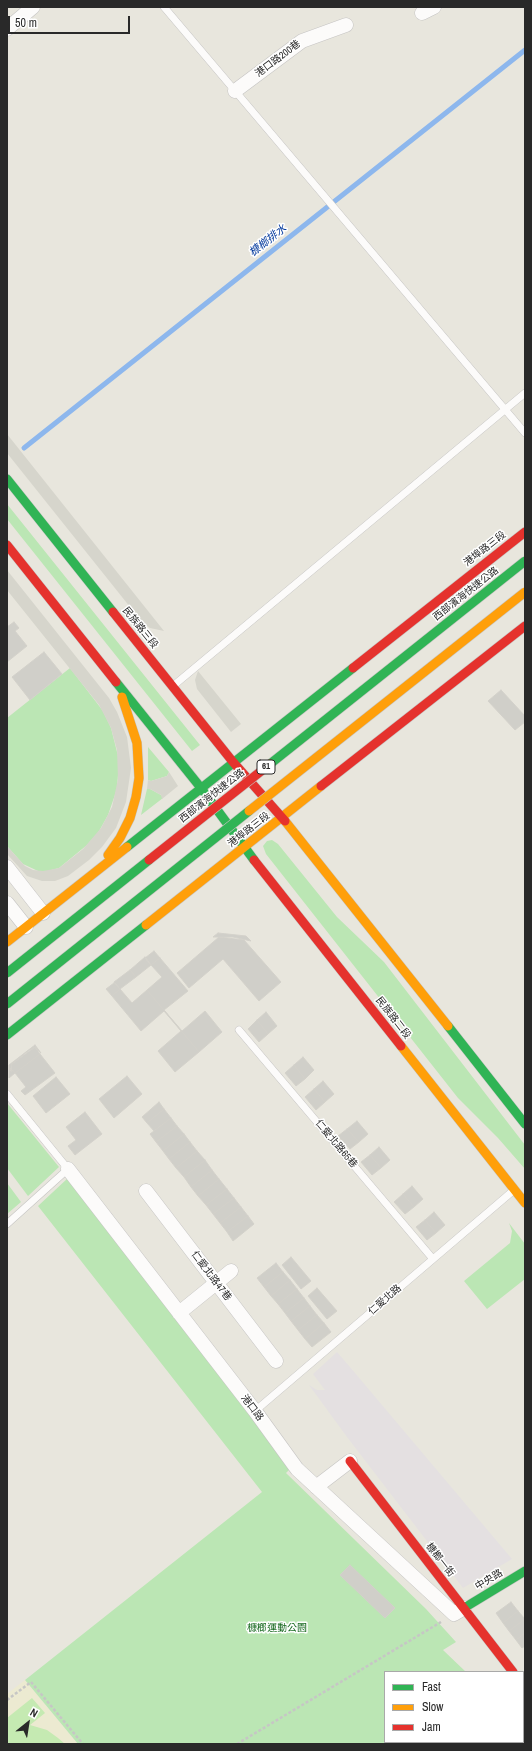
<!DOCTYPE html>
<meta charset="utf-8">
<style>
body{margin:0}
#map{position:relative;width:532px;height:1751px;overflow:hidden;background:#e8e6dd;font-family:"Archivo Narrow",sans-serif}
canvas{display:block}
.frame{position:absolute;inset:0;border:8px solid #292929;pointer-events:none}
.legend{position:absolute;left:384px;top:1671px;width:140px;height:72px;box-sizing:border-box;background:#fff;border:1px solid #a9a9a9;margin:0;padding:5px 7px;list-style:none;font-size:12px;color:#292929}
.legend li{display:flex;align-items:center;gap:8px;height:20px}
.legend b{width:20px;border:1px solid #a9a9a9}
.north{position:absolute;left:8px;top:1703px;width:40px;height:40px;-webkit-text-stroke:3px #fff;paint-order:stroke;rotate:30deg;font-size:11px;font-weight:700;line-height:16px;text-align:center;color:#292929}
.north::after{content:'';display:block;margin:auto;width:14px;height:18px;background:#292929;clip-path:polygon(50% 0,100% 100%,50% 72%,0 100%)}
.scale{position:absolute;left:8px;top:16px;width:122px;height:18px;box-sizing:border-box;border:2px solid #292929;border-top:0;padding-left:5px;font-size:12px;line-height:14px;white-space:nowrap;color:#292929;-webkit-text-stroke:3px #fff;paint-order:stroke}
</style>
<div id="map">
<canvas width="532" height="1751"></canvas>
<div class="frame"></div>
<ul class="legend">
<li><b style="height:5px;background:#30b455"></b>Fast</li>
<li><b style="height:5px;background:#ff9f0a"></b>Slow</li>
<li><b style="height:5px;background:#e5322d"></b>Jam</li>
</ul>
<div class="north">N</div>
<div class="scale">50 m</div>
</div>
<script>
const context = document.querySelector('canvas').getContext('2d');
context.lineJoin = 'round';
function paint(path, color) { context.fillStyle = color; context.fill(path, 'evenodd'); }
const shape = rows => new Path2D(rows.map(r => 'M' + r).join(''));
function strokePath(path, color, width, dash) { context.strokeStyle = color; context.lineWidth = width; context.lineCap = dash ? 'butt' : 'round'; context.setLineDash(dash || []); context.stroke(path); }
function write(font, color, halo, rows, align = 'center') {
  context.font = font + ' "Archivo Narrow","Noto Sans TC",sans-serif'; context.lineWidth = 3; context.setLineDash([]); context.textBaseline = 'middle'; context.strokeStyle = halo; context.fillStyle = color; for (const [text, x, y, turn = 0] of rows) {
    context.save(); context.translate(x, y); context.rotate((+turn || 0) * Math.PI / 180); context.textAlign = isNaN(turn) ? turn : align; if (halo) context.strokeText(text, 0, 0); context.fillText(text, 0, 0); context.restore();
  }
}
paint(shape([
 [337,1352,355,1373,512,1559,463,1588,347,1437,309,1385,317,1390,325,1390,313,1374]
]), '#e4e0e1');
paint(shape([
 [25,1680,78,1744,7,1744,7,1694]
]), '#ecead1');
paint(shape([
 [7,504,200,745,192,751,7,519],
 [70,668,103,711,111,728,119,760,117,789,108,815,98,833,87,845,59,868,48,871,38,871,23,864,7,846,7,718],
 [148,747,169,772,167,776,151,781,148,780],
 [147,789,150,789,161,795,163,798,141,815],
 [272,840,278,844,337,917,384,962,525,1145,525,1169,498,1138,458,1098,266,854,263,846,267,841],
 [7,1103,59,1167,28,1196,7,1168],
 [68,1178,250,1415,290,1469,286,1473,426,1609,456,1642,443,1650,466,1672,385,1672,385,1742,457,1742,454,1744,78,1744,25,1680,262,1492,38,1206],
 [7,1183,21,1202,7,1214],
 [509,1223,525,1244,525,1279,487,1309,464,1281,510,1243,512,1231]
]), '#bbe6b4');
paint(shape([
 [32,1698,45,1713,30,1725,47,1730,58,1738,65,1744,7,1744,7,1718]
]), '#c5eab2');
paint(shape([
 [7,434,164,631,150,628,142,622,7,453],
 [7,570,109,698,117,712,127,737,131,768,126,802,116,828,102,847,89,860,68,876,55,881,42,881,27,876,7,854,7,846,25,866,33,870,43,871,59,868,83,849,101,828,112,807,118,779,117,750,111,728,99,705,7,590],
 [198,671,241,724,231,732,197,689,195,680],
 [169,772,178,786,162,799,161,795,150,789,147,789,148,780,151,781,167,776]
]), '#d6d5cc');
strokePath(shape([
 [24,448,525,50]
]), '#8db7ed', 5);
const building = shape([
 [14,622,19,628,15,631,27,646,7,662,7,627,14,622],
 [44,652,62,674,30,700,12,677,44,652],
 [501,690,525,716,525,722,515,730,488,701,501,690],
 [218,933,246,936,251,941,233,937,213,937,218,933],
 [219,937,244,940,281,982,259,1001,223,959,189,988,177,973,219,937],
 [154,951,160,958,151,965,145,958,154,951],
 [145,957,151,965,136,977,130,970,145,957],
 [160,958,188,991,164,1010,182,1031,205,1011,222,1032,199,1052,147,990,162,977,151,965,160,958],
 [130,970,136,977,120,989,114,982,130,970],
 [114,983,120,989,112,996,106,989,114,983],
 [120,989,132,1003,147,990,199,1052,175,1072,158,1051,181,1031,164,1011,141,1031,112,996,120,989],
 [266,1012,277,1026,268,1034,257,1020,266,1012],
 [257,1020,268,1034,259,1042,248,1029,257,1020],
 [35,1045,41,1053,35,1047,28,1051,12,1064,10,1071,13,1070,15,1073,9,1078,9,1065,35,1045],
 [35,1047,40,1054,15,1073,13,1070,11,1072,12,1064,35,1047],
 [40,1054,55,1073,25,1095,21,1091,26,1087,15,1073,40,1054],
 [303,1057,314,1070,305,1079,294,1065,303,1057],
 [294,1065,305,1079,296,1086,285,1073,294,1065],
 [127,1076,142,1094,114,1118,99,1099,127,1076],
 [56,1077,70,1094,46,1113,33,1096,56,1077],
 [323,1081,334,1094,325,1102,314,1089,323,1081],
 [314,1089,325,1102,316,1110,305,1097,314,1089],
 [159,1102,164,1109,147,1123,142,1117,159,1102],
 [164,1109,171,1118,154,1131,147,1123,164,1109],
 [85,1112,102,1134,75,1155,68,1146,76,1140,66,1127,85,1112],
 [171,1118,177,1126,156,1142,150,1134,171,1118],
 [357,1121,368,1134,359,1142,347,1129,357,1121],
 [177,1126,184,1134,163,1151,156,1142,177,1126],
 [347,1129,359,1142,350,1149,338,1136,347,1129],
 [184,1134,190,1142,169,1159,163,1151,184,1134],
 [190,1142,197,1151,176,1168,169,1159,190,1142],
 [379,1147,390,1160,381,1168,370,1155,379,1147],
 [197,1151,205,1160,184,1177,176,1168,197,1151],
 [370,1155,381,1168,372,1175,361,1162,370,1155],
 [205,1160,212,1170,191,1187,184,1177,205,1160],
 [212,1170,219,1179,198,1196,191,1187,212,1170],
 [219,1179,227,1189,206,1205,198,1196,219,1179],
 [412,1186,423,1199,414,1207,403,1194,412,1186],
 [227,1189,234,1198,213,1214,206,1205,227,1189],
 [403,1194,414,1207,405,1214,394,1202,403,1194],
 [234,1198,241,1207,220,1223,213,1214,234,1198],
 [241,1207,248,1216,227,1232,220,1223,241,1207],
 [434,1212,445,1225,436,1233,425,1220,434,1212],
 [248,1216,254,1224,233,1241,227,1232,248,1216],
 [425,1220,436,1233,427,1240,416,1227,425,1220],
 [291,1257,311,1281,301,1289,282,1265,291,1257],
 [276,1263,283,1272,264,1287,257,1278,276,1263],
 [283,1272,290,1280,271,1296,264,1287,283,1272],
 [290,1280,297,1289,278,1304,271,1296,290,1280],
 [317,1288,337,1311,327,1319,308,1296,317,1288],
 [297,1289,304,1298,285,1313,278,1304,297,1289],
 [304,1298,310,1306,291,1321,285,1313,304,1298],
 [310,1306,317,1315,298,1330,291,1321,310,1306],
 [317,1315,324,1323,305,1339,298,1330,317,1315],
 [324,1323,331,1332,312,1347,305,1339,324,1323],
 [350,1565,395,1608,385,1618,340,1575,350,1565],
 [511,1602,518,1611,503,1623,496,1613,511,1602],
 [518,1611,525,1619,509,1631,503,1623,518,1611],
 [525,1619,525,1633,516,1640,509,1631,525,1619],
 [525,1633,525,1646,522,1648,516,1640,525,1633]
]);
paint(building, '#d0cfc9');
strokePath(building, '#d3d1ca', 1);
const lane = shape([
 [164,7,525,433],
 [173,686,525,393],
 [239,1030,433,1259],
 [7,1094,68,1169,7,1224],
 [255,1411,514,1190]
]);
const street = shape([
 [422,13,434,7],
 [7,29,33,7],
 [235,91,302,41,346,25],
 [7,867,43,913],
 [7,903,26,927],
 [68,1169,255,1411,297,1469,454,1614,464,1608],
 [146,1191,276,1361],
 [179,1313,231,1271],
 [316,1487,350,1461]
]);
const fast = shape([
 [7,479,113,612],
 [116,682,201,788,254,860],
 [127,847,353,668],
 [448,1026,525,1124],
 [7,1035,146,925],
 [464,1608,525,1571],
 [523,1705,525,1703]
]);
const slow = shape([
 [285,821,448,1026],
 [108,855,120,838,130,818,136,797,139,778,137,743,122,697],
 [146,925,321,786],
 [7,942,127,847],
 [401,1046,525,1203]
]);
const jam = shape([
 [7,545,116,682],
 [113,612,233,762,285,821],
 [353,668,525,532],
 [321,786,525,626],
 [254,860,401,1046],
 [350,1461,513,1672],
 [523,1683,525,1685],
 [473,1744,475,1742]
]);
strokePath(lane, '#c5c4c3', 8);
strokePath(street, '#c5c4c3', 15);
strokePath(fast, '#c5c4c3', 10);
strokePath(slow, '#c5c4c3', 10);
strokePath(jam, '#c5c4c3', 10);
strokePath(shape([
 [7,1700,31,1682,83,1744],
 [237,1744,441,1622]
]), '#c6c6c5', 2.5, [3, 2]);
strokePath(lane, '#fcfbfa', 7);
strokePath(street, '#fcfbfa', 14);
strokePath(fast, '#30b455', 9);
strokePath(slow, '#ff9f0a', 9);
strokePath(jam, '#e5322d', 9);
const fastBridge = shape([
 [270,764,525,561],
 [7,973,149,860],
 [7,1004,249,811]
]);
const slowBridge = shape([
 [249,811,525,592]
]);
const jamBridge = shape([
 [149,860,270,764]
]);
strokePath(fastBridge, '#c4c3c0', 10, []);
strokePath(slowBridge, '#c4c3c0', 10, []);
strokePath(jamBridge, '#c4c3c0', 10, []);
strokePath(fastBridge, '#30b455', 9);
strokePath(slowBridge, '#ff9f0a', 9);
strokePath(jamBridge, '#e5322d', 9);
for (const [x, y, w] of [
 [266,767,18]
]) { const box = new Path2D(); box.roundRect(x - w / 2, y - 7, w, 14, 3); context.fillStyle = '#fff'; context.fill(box); strokePath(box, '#292929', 1); }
write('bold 9px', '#292929', null, [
 ["61",266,767]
]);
write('10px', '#292929', '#fff', [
 ["港口路200巷",278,59,-37],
 ["港埠路三段",485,549,-38],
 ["西部濱海快速公路",466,594,-38],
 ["民族路三段",140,628,51],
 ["西部濱海快速公路",212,796,-38],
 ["港埠路三段",249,830,-38],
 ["民族路二段",393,1018,52],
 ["仁愛北路65巷",336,1144,50],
 ["仁愛北路47巷",211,1276,53],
 ["仁愛北路",385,1300,-41],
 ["港口路",252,1408,53],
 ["槺榔一街",440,1560,52],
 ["中央路",489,1580,-31]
]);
write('10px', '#16681e', '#fff', [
 ["槺榔運動公園",277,1628]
]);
write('italic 11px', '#073c9e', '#fff', [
 ["槺榔排水",268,241,-38]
]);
</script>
